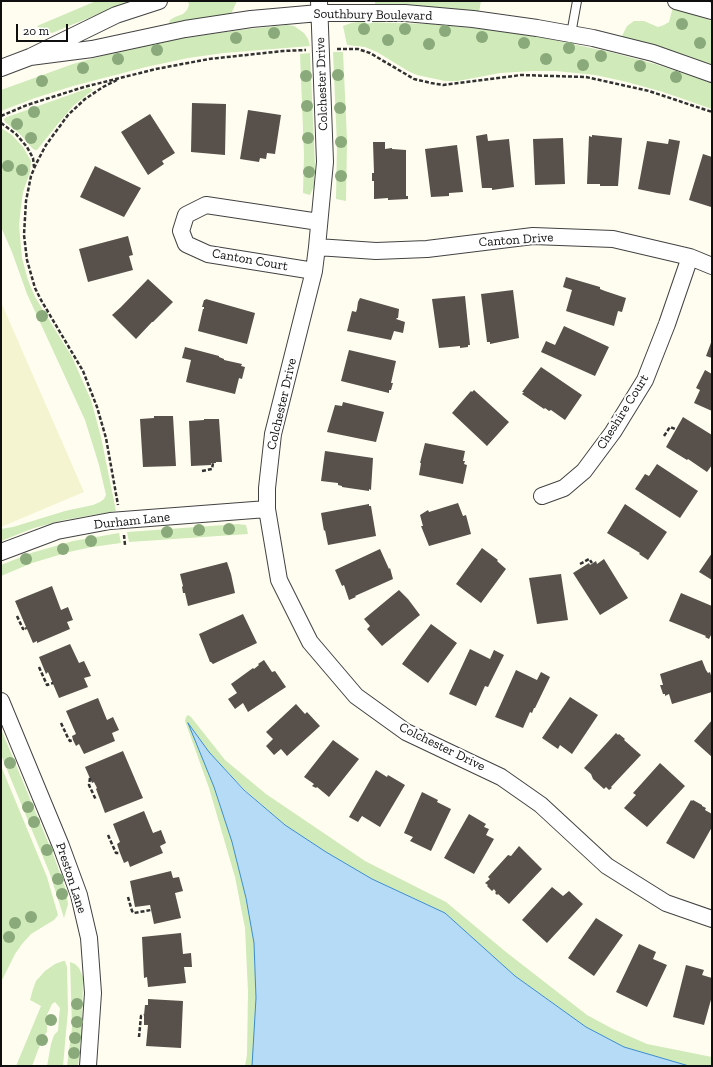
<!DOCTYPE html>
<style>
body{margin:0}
#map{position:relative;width:713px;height:1067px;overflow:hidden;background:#fffdf0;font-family:"Zilla Slab",serif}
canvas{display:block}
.frame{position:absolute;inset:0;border:2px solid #0f0f0f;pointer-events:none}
.scale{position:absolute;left:16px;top:24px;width:52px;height:18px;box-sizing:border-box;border:2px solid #0f0f0f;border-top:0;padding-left:5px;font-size:12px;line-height:14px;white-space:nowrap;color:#0f0f0f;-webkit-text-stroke:3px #fff;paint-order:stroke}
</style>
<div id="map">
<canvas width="713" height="1067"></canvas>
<div class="frame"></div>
<div class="scale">20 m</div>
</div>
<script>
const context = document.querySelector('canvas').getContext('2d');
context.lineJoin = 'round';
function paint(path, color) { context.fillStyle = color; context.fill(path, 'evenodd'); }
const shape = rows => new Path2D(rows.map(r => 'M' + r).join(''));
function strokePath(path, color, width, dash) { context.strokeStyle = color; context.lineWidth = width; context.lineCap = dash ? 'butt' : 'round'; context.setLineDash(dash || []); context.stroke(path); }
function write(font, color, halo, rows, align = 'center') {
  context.font = font + ' "Zilla Slab",serif'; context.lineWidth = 4; context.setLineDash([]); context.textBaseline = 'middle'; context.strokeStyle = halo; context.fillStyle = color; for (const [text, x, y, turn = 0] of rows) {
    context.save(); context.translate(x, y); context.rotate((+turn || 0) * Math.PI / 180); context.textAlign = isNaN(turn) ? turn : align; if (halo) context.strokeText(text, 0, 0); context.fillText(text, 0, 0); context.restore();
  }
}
paint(shape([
 [1,302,84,492,1,527]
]), '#f5f4d0');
paint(shape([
 [96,1,130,1,52,33,42,31,37,26],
 [188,1,237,1,231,14,168,25,170,20,175,17,183,14,187,10,189,5],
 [375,1,481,1,479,12,421,7,375,5],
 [673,7,712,21,712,66,621,38,627,26,634,21,644,21,658,27,664,25,669,22],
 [358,22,432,24,483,29,545,38,614,53,655,64,712,83,712,109,663,92,627,82,595,75,556,71,532,71,500,73,458,81,445,81,417,75,408,71,377,52,365,47,347,45,343,26,351,23],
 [287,25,294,26,304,33,308,39,310,46,224,53,188,58,146,67,73,86,35,98,1,111,1,90,73,64,112,53,178,39,239,30],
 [333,52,343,52,347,140,346,201,336,199,337,145],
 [310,53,315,166,314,186,310,195,303,193,304,155,300,54],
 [89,88,93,90,73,106,57,125,37,150,35,150,32,148,21,135,5,122,4,119,7,117],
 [1,128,12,135,23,147,31,161,30,172,23,192,21,207,19,225,22,258,28,280,35,297,72,357,91,400,101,437,116,511,64,520,34,528,1,541,1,529,13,527,65,511,93,505,100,502,104,499,106,495,99,465,85,420,27,294,12,252,1,227],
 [238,524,246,525,248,534,129,542,127,532],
 [119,533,121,543,92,547,69,552,32,563,1,576,1,565,31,553,73,541],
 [188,715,191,717,225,760,266,794,365,861,446,902,506,952,587,1015,613,1029,647,1044,712,1057,712,1066,689,1066,657,1057,624,1047,586,1027,515,976,445,913,372,879,326,852,285,825,244,789,209,752,189,724,214,787,232,842,246,898,254,943,256,998,254,1056,252,1066,245,1066,247,1055,248,992,245,928,235,877,209,788,185,721,186,717],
 [1,729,53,854,66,890,68,904,64,918,50,874,1,755],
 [1,766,47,877,58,915,54,920,31,934,22,944,15,954,1,982],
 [63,961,65,961,67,967,68,1010,63,1066,47,1066,51,1044,54,1035,58,1031,59,1017,60,1008,55,1002,52,1004,47,1015,47,1032,43,1037,32,1066,16,1066,41,1006,30,1000,33,989,36,981,45,971,55,964],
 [70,962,75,964,79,968,83,977,82,1029,78,1066,67,1066,72,1027]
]), '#d0eab9');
const water = shape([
 [188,723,209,752,244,790,285,825,326,852,372,879,445,913,515,976,586,1027,624,1047,689,1066,252,1066,256,998,254,943,246,898,232,842,214,787,188,723]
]);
paint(water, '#b5dbf6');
strokePath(water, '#3b8cce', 1);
paint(shape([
 [192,103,226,104,225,155,191,152],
 [248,110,281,115,275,154,267,153,266,159,260,158,259,162,240,159],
 [150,114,175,153,162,161,164,164,148,175,121,132],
 [487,134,488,141,509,139,514,187,492,190,492,188,482,188,476,136],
 [592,135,622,138,618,186,600,186,600,184,587,184,589,136,592,137],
 [563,138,565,184,535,185,533,139],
 [669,139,680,141,670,195,657,193,638,189,647,141,668,144],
 [373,142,385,142,385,149,392,148,392,149,406,150,406,196,408,196,408,199,388,200,388,198,374,199,374,181,372,181,372,173,374,173],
 [457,145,463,192,449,193,449,196,431,197,425,149],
 [703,154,712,157,712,205,711,207,689,200],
 [95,166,141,188,124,217,80,197],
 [128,236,133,255,129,256,133,270,88,282,79,249],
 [566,277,600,287,600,289,605,291,626,298,622,312,618,311,614,326,566,311,572,290,563,287],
 [148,279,173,302,153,322,152,322,136,339,112,315,121,307],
 [513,290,519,338,490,344,490,342,487,342,481,294],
 [465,296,470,345,468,345,468,347,460,348,460,346,439,348,432,299],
 [360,298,399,309,398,318,397,318,396,319,405,322,403,333,394,331,391,340,347,331,352,311,356,312,357,309,358,302],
 [206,299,255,313,247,344,198,331,203,309,204,309,204,307,202,307,204,300,205,300],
 [564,326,609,347,595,376,541,352,546,341,555,345],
 [712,340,712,358,706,356],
 [185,347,219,356,219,357,224,359,224,360,242,364,241,366,245,367,242,379,239,378,235,394,186,382,191,360,182,358],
 [349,350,396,361,391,383,393,383,391,390,389,390,389,393,341,381],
 [541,367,582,395,565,420,551,410,549,411,545,408,544,409,522,394,524,392,522,392],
 [705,370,712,374,712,411,694,403,700,390,696,388],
 [474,390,509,422,487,446,452,413,471,391,472,392],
 [343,402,384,412,376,442,327,432,335,405,342,406],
 [154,416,173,416,176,466,143,467,140,419,154,418],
 [683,417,712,435,712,465,707,472,688,459,687,460,666,447],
 [204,419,219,419,222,462,216,462,216,463,211,463,211,465,191,466,189,421,204,420],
 [425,443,465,451,463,461,465,461,464,464,467,465,463,484,419,475,421,463,420,463],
 [325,451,373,458,371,490,369,489,369,491,342,487,342,486,338,485,338,483,321,481],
 [657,464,698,491,680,518,635,489,645,474,649,476],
 [458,503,463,516,466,515,471,534,429,546,421,526,423,526,420,515,428,510,429,512],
 [369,504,369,506,371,506,376,536,328,545,325,530,324,531,321,513],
 [625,504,667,532,648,560,639,554,640,553,607,533],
 [482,548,498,560,497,561,506,569,481,603,456,584],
 [380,549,389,569,390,568,393,579,355,596,356,597,349,600,344,585,342,586,335,570],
 [712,553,712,580,699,572],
 [604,559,628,598,600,615,573,573,589,563,590,565,596,561,597,564],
 [227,562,231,574,235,593,188,606,185,593,183,593,182,587,183,586,180,574],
 [561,574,568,620,537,624,529,578],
 [52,586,61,610,68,607,73,620,67,622,70,629,37,643,37,641,33,643,27,629,25,630,24,628,26,627,15,601],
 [399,590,408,599,420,615,382,646,367,629,370,626,364,619],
 [681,593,712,606,712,633,709,639,705,637,706,636,669,621],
 [243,614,257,643,213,664,211,662,210,662,199,634],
 [431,624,457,643,428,683,402,664],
 [70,644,79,663,84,661,91,676,84,678,88,687,59,698,48,672,46,674,39,657],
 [470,649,490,659,494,650,504,655,488,687,485,686,476,706,449,694],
 [264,660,272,672,275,671,286,687,248,712,243,703,235,709,228,699,237,693,231,684,253,668,254,669,259,665,258,664],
 [702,660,706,670,708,673,710,672,712,679,712,692,672,704,669,694,665,696,665,694,663,694,660,685,663,685,660,674],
 [516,670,537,680,541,672,550,677,535,708,534,708,532,713,530,712,523,728,495,717],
 [570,697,598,715,572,754,560,745,558,749,542,738],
 [98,698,107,720,113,717,119,730,112,733,115,741,84,754,79,744,76,746,73,740,72,736,76,734,66,711],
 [296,704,305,714,307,712,320,726,287,756,281,749,274,755,266,746,273,739,266,732],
 [712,720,712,757,694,741],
 [616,733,618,735,619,734,625,739,624,740,641,755,611,787,612,788,609,790,606,787,604,789,593,779,591,774,584,768],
 [333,740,359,759,329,797,317,787,316,788,312,786,314,784,304,777],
 [123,751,143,798,105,813,96,789,97,788,94,782,92,783,85,767],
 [660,763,685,786,647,827,624,808,636,795,633,793],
 [376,770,387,777,388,775,405,785,380,827,362,816,358,822,349,817],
 [422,792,438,800,437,802,451,809,431,851,410,841,413,837,404,833],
 [691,800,692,801,693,800,702,805,702,806,706,808,705,810,712,814,712,827,694,859,666,843],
 [144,811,153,833,161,830,166,843,160,846,163,853,130,867,128,861,124,863,120,853,117,844,120,842,113,824],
 [469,814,486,824,484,827,489,829,486,835,494,839,474,874,444,858],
 [519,846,542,869,509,904,498,894,497,895,495,893,496,892,494,889,492,891,487,886,488,885,485,883,490,879,488,877,508,855,511,856],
 [171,871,173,878,179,877,183,891,175,893,181,918,154,924,150,905,135,907,130,881],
 [552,887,563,896,569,891,583,904,547,943,522,920],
 [596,918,623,935,594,976,568,958],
 [181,933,183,954,191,953,192,967,184,967,186,983,148,987,147,977,144,978,142,937],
 [639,944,656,952,653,959,667,965,647,1007,616,992],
 [686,965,704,970,702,975,712,978,712,996,704,1025,673,1017],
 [148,999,183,1001,181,1048,146,1046,148,1025,144,1025,144,1015,145,1005,148,1005]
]), '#57504b');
const lane = shape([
 [571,34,577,1]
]);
const street = shape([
 [319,1,325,162,317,247,314,271,273,434,267,488,267,509,279,580,310,642,356,696,406,732,501,777,541,805,607,866,666,903,712,919],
 [676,1,712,11],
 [30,57,92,49,185,29,251,19,319,13,405,13,473,19,537,28,593,38,653,53,712,74],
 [1,68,30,57,116,15,159,1],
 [317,247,376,251,427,249,533,236,613,239,690,257,712,266],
 [314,271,208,254,186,244,181,231,186,215,206,205,319,222],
 [542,496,564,488,584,471,613,432,645,380,667,324,690,257],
 [1,552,57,531,110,521,267,509],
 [1,701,61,846,79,895,89,938,93,993,88,1066]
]);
strokePath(lane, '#424242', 10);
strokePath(street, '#424242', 18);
strokePath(shape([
 [337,49,358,49,370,53,414,79,431,83,443,85,521,75,586,77,649,91,712,112],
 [117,80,103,87,85,99,68,115,46,145,36,164,31,176,26,201,24,235,27,260,35,288,41,300,83,371,97,407,106,438,118,505],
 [1,116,27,105,84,87,156,69,209,59,283,51,306,50],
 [1,123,16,134,27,147,33,158,34,167],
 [664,436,670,427,675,429],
 [202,471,212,469,213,463],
 [124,535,125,545],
 [580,564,589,559,592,563],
 [17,616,23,629,24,629],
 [39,667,47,685,53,683],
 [61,723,68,738,70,741,73,740],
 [90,778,89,785,96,800],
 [108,835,116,853,120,853],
 [128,897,132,911,134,913,151,910],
 [139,1037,141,1016,144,1015]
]), '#313131', 2.5, [4, 2]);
strokePath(lane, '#fff', 8);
strokePath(street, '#fff', 16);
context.fillStyle = '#8aaa7c';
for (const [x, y] of [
 [682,24],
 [364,29],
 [405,29],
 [445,31],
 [274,33],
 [482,37],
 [236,38],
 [388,40],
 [524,43],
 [700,43],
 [429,44],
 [569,48],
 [157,50],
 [601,56],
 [118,59],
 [546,59],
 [583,65],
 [640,66],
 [83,68],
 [338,75],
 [306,76],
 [676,77],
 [42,81],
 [307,106],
 [340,108],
 [34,112],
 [17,124],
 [31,138],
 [308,138],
 [341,142],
 [8,166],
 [22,170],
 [309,172],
 [341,176],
 [42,316],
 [229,529],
 [199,530],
 [167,532],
 [91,541],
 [63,549],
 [26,559],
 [10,763],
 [28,807],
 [34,822],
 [47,850],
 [58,879],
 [62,894],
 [31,917],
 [15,923],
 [9,937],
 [77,1004],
 [51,1020],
 [77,1022],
 [75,1038],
 [42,1040],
 [74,1053]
]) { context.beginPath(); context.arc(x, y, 6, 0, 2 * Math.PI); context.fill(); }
write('13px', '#0f0f0f', '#fff', [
 ["Southbury Boulevard",373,15,1],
 ["Colchester Drive",322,84,-92],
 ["Canton Drive",516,240,-4],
 ["Canton Court",250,260,10],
 ["Colchester Drive",282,404,-77],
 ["Cheshire Court",623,412,-58],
 ["Durham Lane",132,521,-6],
 ["Colchester Drive",442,747,26],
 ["Preston Lane",71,878,72]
]);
</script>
